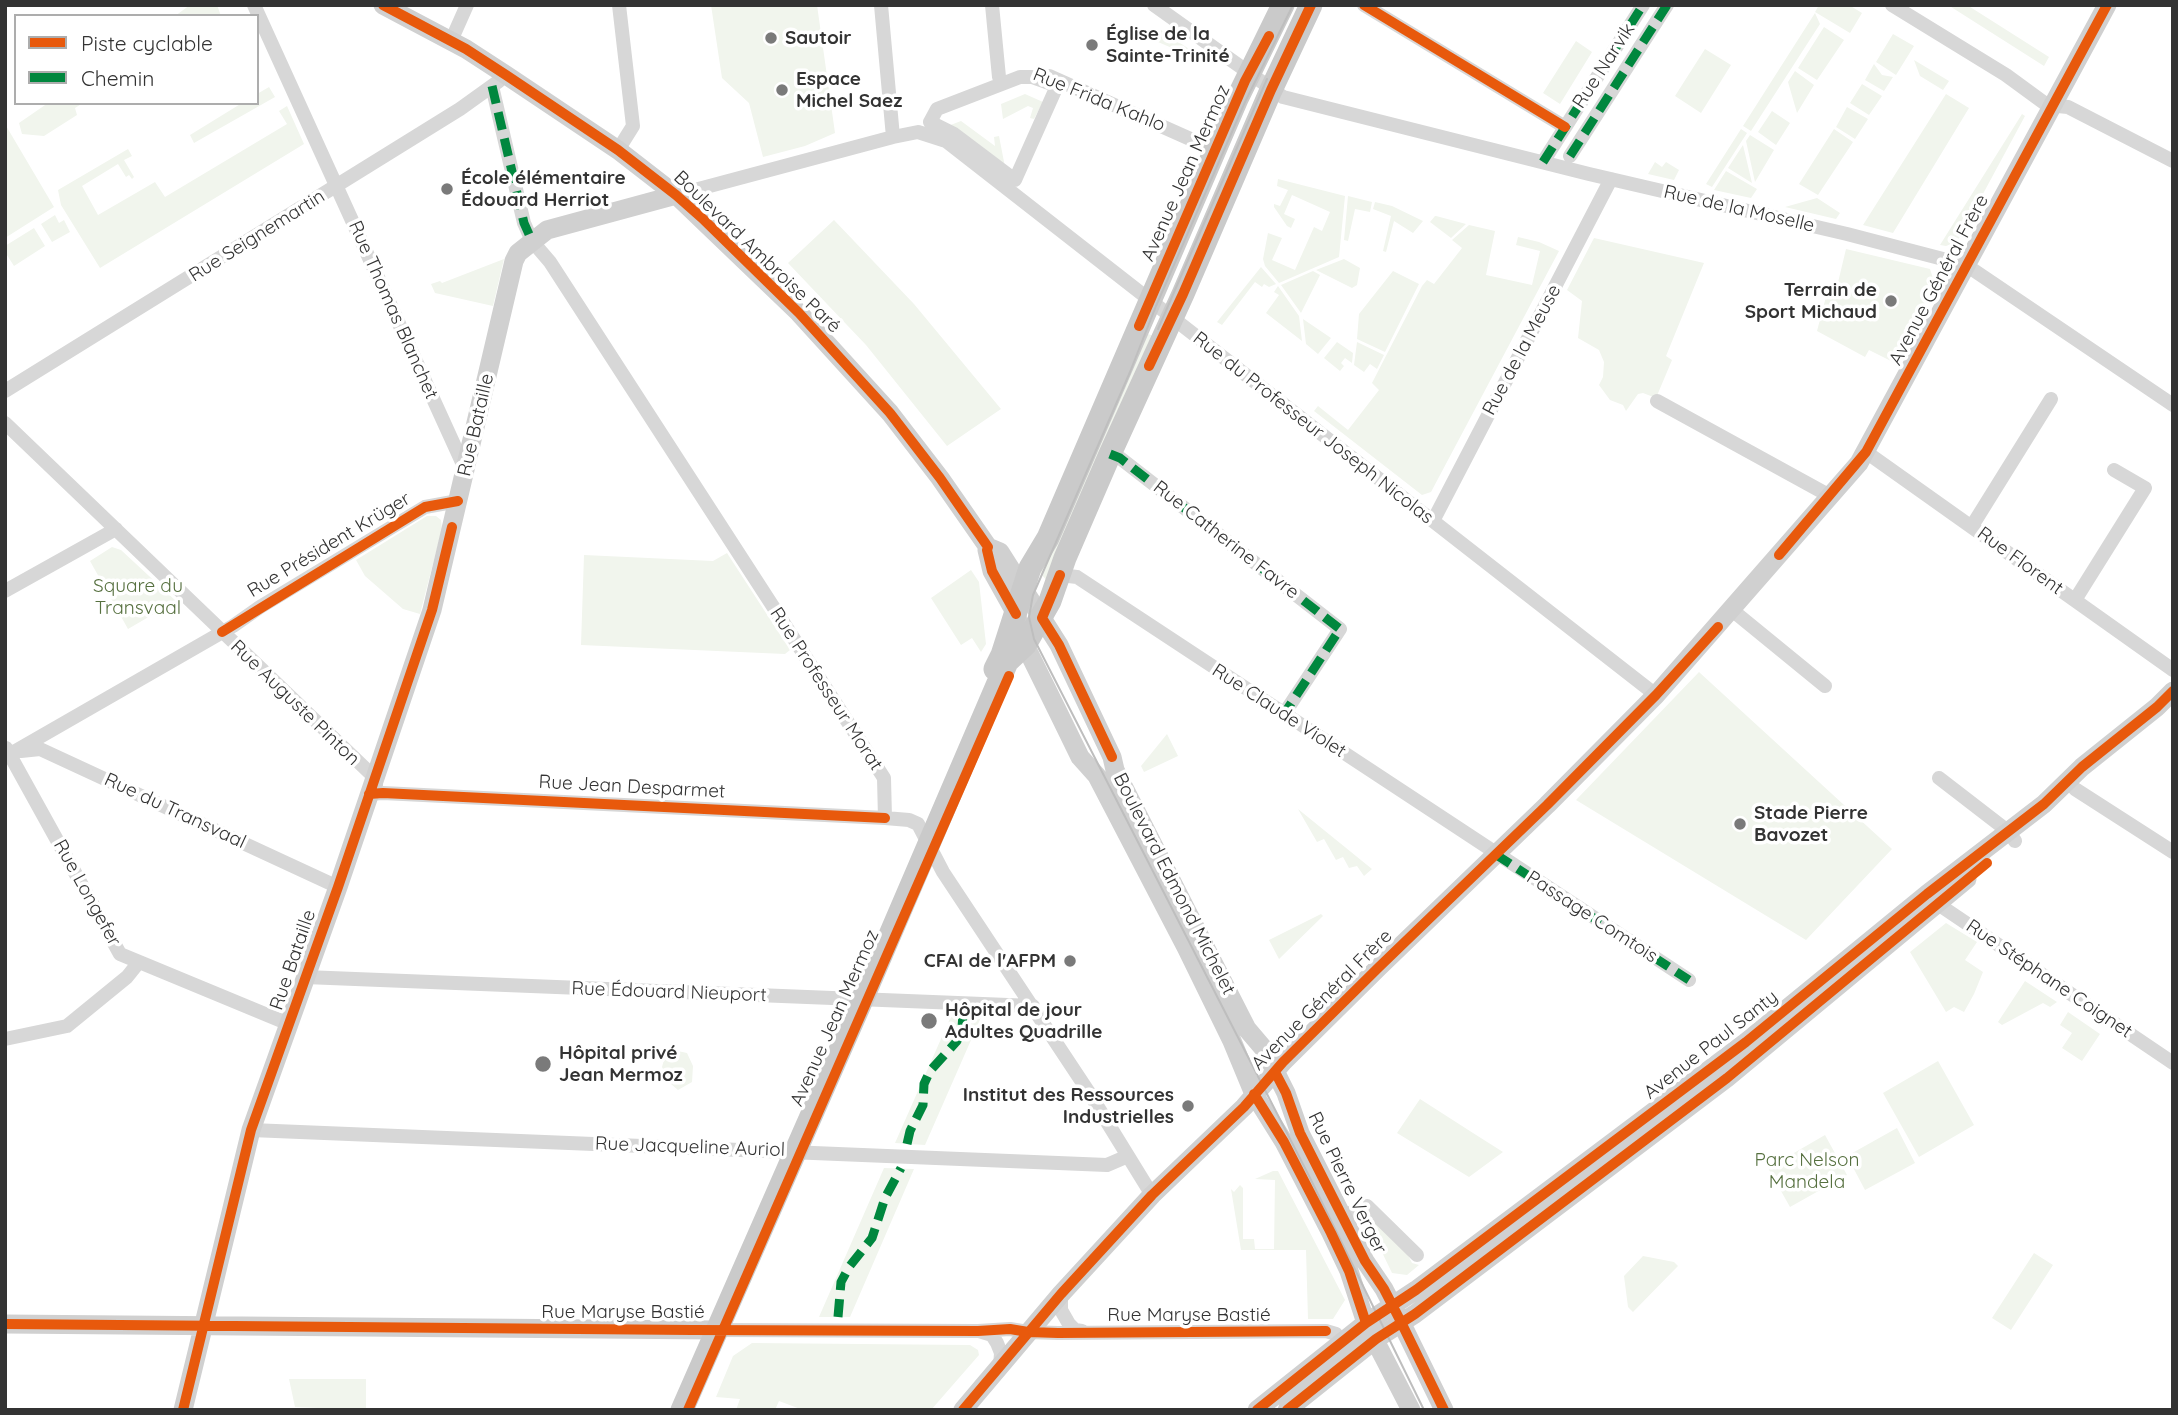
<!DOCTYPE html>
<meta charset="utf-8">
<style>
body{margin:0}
#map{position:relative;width:2178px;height:1415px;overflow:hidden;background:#fff;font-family:Quicksand,sans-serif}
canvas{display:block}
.frame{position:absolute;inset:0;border:7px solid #333;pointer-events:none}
.legend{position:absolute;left:14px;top:14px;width:245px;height:91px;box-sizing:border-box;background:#fff;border:2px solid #adadad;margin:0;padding:9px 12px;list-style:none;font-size:21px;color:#333}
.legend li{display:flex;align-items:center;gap:14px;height:35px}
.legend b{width:35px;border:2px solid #adadad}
</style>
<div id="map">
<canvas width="2178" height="1415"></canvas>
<div class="frame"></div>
<ul class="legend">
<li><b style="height:9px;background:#e8590c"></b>Piste cyclable</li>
<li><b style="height:9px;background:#00873e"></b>Chemin</li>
</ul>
</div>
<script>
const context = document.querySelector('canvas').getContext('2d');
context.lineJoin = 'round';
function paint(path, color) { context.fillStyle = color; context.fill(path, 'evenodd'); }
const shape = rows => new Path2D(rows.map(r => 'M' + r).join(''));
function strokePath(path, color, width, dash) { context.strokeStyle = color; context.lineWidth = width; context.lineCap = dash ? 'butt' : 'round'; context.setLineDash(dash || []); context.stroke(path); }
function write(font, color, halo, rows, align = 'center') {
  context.font = font + ' Quicksand,sans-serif'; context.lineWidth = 7; context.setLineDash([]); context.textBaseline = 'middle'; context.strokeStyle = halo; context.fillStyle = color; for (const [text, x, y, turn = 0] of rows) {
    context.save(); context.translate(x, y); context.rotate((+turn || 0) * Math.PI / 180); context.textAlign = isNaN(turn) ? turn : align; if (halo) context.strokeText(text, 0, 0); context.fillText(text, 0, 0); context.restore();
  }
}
paint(shape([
 [190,5,217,5,221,16,175,16],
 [711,5,817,5,835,133,805,146,763,157,749,103,722,78],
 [1819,5,1849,5,1862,13,1850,33,1815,12],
 [1948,5,1967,5,2049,57,2044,66],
 [1815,13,1820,24,1751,131,1743,126],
 [1824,27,1844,40,1817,80,1798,68],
 [1161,30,1195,53,1193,57,1158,42],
 [1893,34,1914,46,1896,75,1876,62],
 [1576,41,1592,52,1560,104,1543,93],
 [1705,49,1731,65,1701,113,1675,96],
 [1914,60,1949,81,1943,90,1920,76],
 [1874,64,1882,75,1893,77,1884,91,1865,80],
 [1795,71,1814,85,1797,113,1788,82],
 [1862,84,1882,96,1869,115,1850,103],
 [269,87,275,97,194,143,190,135,242,103,257,103,257,94],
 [1025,94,1043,102,1034,119,1030,118,1033,108,1028,106,1003,119,1001,104],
 [1946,94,1969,108,1893,233,1863,225],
 [48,103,83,103,75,108,77,115,44,136,22,134,19,123],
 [287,106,304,144,100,268,61,205,58,190,128,149,132,156,124,160,134,177,132,179,129,175,126,177,118,164,82,186,98,215,155,182,165,197,287,124,279,111],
 [1847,107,1868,119,1855,139,1836,127],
 [1772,111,1790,123,1776,145,1758,132],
 [2022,114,2025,116,1957,242,1946,246,1940,245],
 [961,121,995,146,994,137,999,136,1005,167,948,126],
 [5,124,54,207,5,238],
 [1741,129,1747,133,1712,187,1706,184],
 [1834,129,1853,142,1818,195,1799,184],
 [1750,135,1774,150,1755,182,1746,141],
 [1743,145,1752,183,1728,168],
 [1655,162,1662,167,1666,162,1679,170,1674,180,1648,174],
 [1726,171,1757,189,1751,198,1714,190],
 [1278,179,1345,196,1339,257,1279,283,1265,266,1263,259,1268,233,1282,238,1272,260,1295,270,1314,227,1322,231,1330,212,1292,195,1284,214,1295,219,1291,228,1287,226,1274,207,1274,204,1280,206,1288,190,1277,186],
 [1348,196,1372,202,1370,212,1355,209,1348,241,1344,240],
 [1817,198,1840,213,1836,219,1785,207],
 [1375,202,1392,206,1423,221,1413,233,1394,221,1386,252,1383,251,1391,216,1373,209],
 [55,215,59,223,64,220,70,232,52,242,41,224],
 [1435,216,1436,216,1466,224,1451,238,1430,222],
 [834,220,914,304,1001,409,947,446,866,345,788,263],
 [1469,225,1495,231,1486,275,1532,285,1540,251,1516,245,1518,237,1539,242,1559,251,1431,492,1422,495,1314,411,1318,406,1348,430,1379,390,1372,383,1422,286,1427,280,1434,284,1462,248,1452,240],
 [34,228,45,246,14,266,5,252,5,246],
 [1594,238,1704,263,1666,356,1672,360,1656,398,1643,393,1638,394,1626,411,1623,405,1610,400,1599,385,1603,377,1604,362,1599,350,1578,338,1582,301,1567,290],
 [1846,249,1930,269,1935,284,1893,362,1869,350,1865,357,1817,331,1827,293,1835,295],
 [504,259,493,306,435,293,431,284,440,281,442,283],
 [1344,259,1360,268,1357,285,1352,288,1316,270],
 [1261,267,1276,284,1269,287,1264,284,1262,287,1255,282,1222,325,1217,322],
 [1313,271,1320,275,1301,313,1281,285],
 [1393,271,1419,284,1385,352,1357,339,1359,314],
 [1278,286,1299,316,1302,341,1266,313,1279,295,1274,292],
 [1303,319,1331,338,1318,354,1306,344],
 [1143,332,1156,337,1050,584,1040,573],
 [1337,342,1353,353,1352,363,1345,358,1341,363,1344,366,1340,371,1324,358],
 [1357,342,1384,355,1377,369,1370,364,1364,372,1354,365],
 [427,516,436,516,441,520,442,529,420,614,403,609,365,576,356,560],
 [112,547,121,550,176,601,128,629,90,561],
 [727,553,790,650,785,654,581,645,584,555,713,561],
 [971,570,979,582,986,644,981,652,972,638,961,645,931,598],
 [1699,672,1892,849,1806,940,1576,800],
 [1167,734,1178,756,1144,772,1141,766],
 [1298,809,1372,869,1364,876,1357,866,1349,868,1343,857,1336,860,1324,839,1317,842],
 [1321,914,1323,916,1279,959,1269,940],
 [1946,923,1977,942,1965,960,1983,972,1974,994,1964,1012,1954,1007,1946,1012,1910,952],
 [2025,981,2057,1002,2050,1007,2043,1003,2002,1025,1998,1022],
 [2068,1012,2100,1034,2082,1061,2062,1048,2072,1033,2060,1025],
 [952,1014,982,1015,925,1145,895,1143],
 [673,1050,687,1053,693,1066,692,1082,678,1090,671,1084,662,1067,665,1056],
 [1938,1061,1974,1125,1919,1157,1883,1093],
 [1420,1099,1473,1133,1503,1152,1469,1177,1397,1133],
 [1897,1128,1915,1163,1865,1190,1847,1156],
 [1825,1135,1847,1175,1790,1207,1768,1168],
 [884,1168,914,1169,850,1317,819,1317],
 [1273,1171,1278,1171,1345,1300,1333,1319,1308,1319,1306,1250,1241,1250,1231,1189,1234,1192,1240,1185,1243,1188,1243,1239,1254,1239,1255,1249,1274,1249,1275,1180,1255,1179],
 [1369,1212,1405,1249,1412,1263,1419,1265,1407,1275,1392,1273,1364,1215],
 [2034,1253,2053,1265,2011,1330,1992,1318],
 [1643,1256,1674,1262,1678,1266,1633,1312,1628,1307,1624,1276],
 [752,1343,970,1345,978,1350,979,1355,931,1410,803,1410,779,1401,775,1410,736,1410,740,1399,716,1397,733,1356],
 [289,1379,366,1379,366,1410,295,1407]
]), '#f1f5ed');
strokePath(shape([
 [254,5,466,471],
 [881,5,893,137],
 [992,5,999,77],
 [1154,5,1283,97,1589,174,1847,234,1966,265,2173,405],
 [1364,5,1565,127],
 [1892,5,2006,75,2047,105,2068,107,2173,161],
 [451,41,467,5],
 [1049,76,1215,150],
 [1020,77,1032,77,1057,86,1015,180,954,134,930,122,937,109,1020,77],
 [492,86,524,223,532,241,550,262,884,778,885,818,909,820,918,824,943,872,1088,1091,1152,1195],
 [618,150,633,126,619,5],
 [1570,156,1667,5],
 [1543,162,1643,5],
 [676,195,893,137,918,132,946,141,1656,695],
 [5,391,460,109,499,81],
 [1657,401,1830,496],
 [5,423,371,774,376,785],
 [1866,452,2173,670],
 [1110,454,1120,458,1340,629,1284,714],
 [1433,521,1611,179],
 [1972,526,2051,399],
 [1060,575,1077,577,1689,980],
 [5,591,116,529],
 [2075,600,2145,488,2114,470],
 [1732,610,1825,686],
 [6,748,120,954,289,1024],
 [21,751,40,749,338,887],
 [5,757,233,626,260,607,425,507,458,501],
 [1939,778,2009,832,2015,841],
 [2068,781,2075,789,2173,852],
 [369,794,383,793,885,818],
 [1932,900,2173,1063],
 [305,977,1033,1006],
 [5,1039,67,1026,127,977,139,962],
 [251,1130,1107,1165,1128,1156],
 [1343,1216,1367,1206,1417,1255],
 [1061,1294,1061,1310,1069,1324,1075,1330,1082,1331],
 [716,1330,978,1331,1010,1329,1028,1332,1058,1333,1326,1331,1336,1334,1346,1348],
 [979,1331,992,1335,997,1343,1001,1353,1000,1368]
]), '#d7d7d7', 14);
strokePath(shape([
 [383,5,466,49,506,75,618,150,676,195,799,313,890,413,940,478,988,547,987,550,992,571,1016,614,1025,645,1059,714,1080,757,1097,776,1186,947,1232,1041,1254,1094,1284,1142,1331,1233,1349,1271,1366,1323,1411,1410],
 [988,547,1000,552,1059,645,1112,757,1115,770,1247,1029,1264,1049,1286,1093,1300,1133,1365,1261,1384,1289,1401,1322,1444,1410],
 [5,1324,716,1330],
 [183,1410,251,1130,338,887,432,610,514,261,518,253,547,230,676,195],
 [963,1410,1061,1294,1152,1195,1244,1107,1283,1062,1379,967,1547,805,1656,695,1859,463,2107,5],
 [1257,1410,1366,1323,1416,1290,1746,1042,1927,894,2044,804,2082,767,2157,707,2173,691],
 [1287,1410,1376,1339,1415,1314,1727,1078,1967,879]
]), '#d0d0d0', 19);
strokePath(shape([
 [995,669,1002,655,1030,568,1048,538,1237,99,1283,5],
 [682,1410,862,1000,1007,662,1025,645,1050,601,1065,558,1110,454,1183,294,1271,90,1311,5]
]), '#cacaca', 23);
strokePath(shape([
 [1293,5,1245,102,1156,306,1130,372,1033,595,1029,617,1034,639,1309,1176,1424,1410],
 [1158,329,1267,79]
]), '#bebebe', 2);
strokePath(shape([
 [492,86,524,223,532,241],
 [1570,156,1667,5],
 [1543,162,1643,5],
 [1110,454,1120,458,1340,629,1284,714],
 [1495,854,1689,980],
 [907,1144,910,1131,923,1105,924,1084,930,1071,957,1041,962,1027,963,1014],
 [838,1317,841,1282,849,1267,872,1238,885,1198,901,1168]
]), '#00873e', 9, [18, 9]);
strokePath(shape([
 [383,5,466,49,506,75,618,150,676,195,702,218,799,313,890,413,940,478,988,547,987,550,992,571,1016,614],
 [1364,5,1565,127],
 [1139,326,1245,81,1269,36],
 [1149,366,1183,294,1271,90,1311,5],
 [1779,555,1866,452,2107,5],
 [1060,575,1042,618,1059,645,1112,757],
 [222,632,425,507,458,501],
 [369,794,383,793,885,818],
 [1275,1072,1286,1093,1300,1133,1365,1261,1384,1289,1401,1322,1444,1410],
 [1254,1094,1284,1142,1331,1233,1349,1271,1366,1323],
 [5,1324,692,1330,978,1331,1010,1329,1028,1332,1058,1333,1326,1331],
 [183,1410,251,1130,338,887,432,610,452,527],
 [688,1410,1009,676],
 [963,1410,1061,1294,1152,1195,1244,1107,1283,1062,1379,967,1547,805,1656,695,1718,627],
 [1257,1410,1366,1323,1416,1290,1746,1042,1927,894,2044,804,2082,767,2157,707,2173,691],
 [1287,1410,1376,1339,1415,1314,1727,1078,1987,863]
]), '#e8590c', 10);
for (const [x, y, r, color] of [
 [771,38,7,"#7a7a7a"],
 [1092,45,7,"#7a7a7a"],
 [782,90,7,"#7a7a7a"],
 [447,189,7,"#7a7a7a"],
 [1891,301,7,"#7a7a7a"],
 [1740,824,7,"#7a7a7a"],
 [1070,961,7,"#7a7a7a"],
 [929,1021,9,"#7a7a7a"],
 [543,1064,9,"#7a7a7a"],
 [1188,1106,7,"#7a7a7a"]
]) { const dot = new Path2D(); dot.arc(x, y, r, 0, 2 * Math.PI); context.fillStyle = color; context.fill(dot); strokePath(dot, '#fff', 2.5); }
write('bold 19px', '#333', '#fff', [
 ["Église de la",1106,34],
 ["Sainte-Trinité",1106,56],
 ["Sautoir",785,38],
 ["Espace",796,79],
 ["Michel Saez",796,101],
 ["École élémentaire",461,178],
 ["Édouard Herriot",461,200],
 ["Terrain de",1877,290,"right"],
 ["Sport Michaud",1877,312,"right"],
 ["Stade Pierre",1754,813],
 ["Bavozet",1754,835],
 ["CFAI de l'AFPM",1056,961,"right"],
 ["Hôpital de jour",945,1010],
 ["Adultes Quadrille",945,1032],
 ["Hôpital privé",559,1053],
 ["Jean Mermoz",559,1075],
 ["Institut des Ressources",1174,1095,"right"],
 ["Industrielles",1174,1117,"right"]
], 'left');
write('19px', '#333', '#fff', [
 ["Rue Narvik",1604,66,-57],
 ["Rue Frida Kahlo",1099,100,22],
 ["Avenue Jean Mermoz",1186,173,-66],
 ["Rue de la Moselle",1739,209,13],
 ["Rue Seignemartin",257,236,-32],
 ["Boulevard Ambroise Paré",757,252,44],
 ["Avenue Général Frère",1939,280,-62],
 ["Rue Thomas Blanchet",393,310,66],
 ["Rue de la Meuse",1522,350,-62],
 ["Rue Bataille",476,425,-77],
 ["Rue du Professeur Joseph Nicolas",1313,428,38],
 ["Rue Catherine Favre",1226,540,38],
 ["Rue Président Krüger",329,545,-31],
 ["Rue Florent",2020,561,36],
 ["Rue Professeur Morat",826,689,57],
 ["Rue Auguste Pinton",295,703,44],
 ["Rue Claude Violet",1279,711,33],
 ["Rue Jean Desparmet",632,787,3],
 ["Rue du Transvaal",175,811,25],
 ["Boulevard Edmond Michelet",1174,884,63],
 ["Rue Longefer",87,893,61],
 ["Passage Comtois",1592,917,33],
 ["Rue Bataille",293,960,-71],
 ["Rue Stéphane Coignet",2049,979,34],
 ["Rue Édouard Nieuport",669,992,2],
 ["Avenue Général Frère",1322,1000,-45],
 ["Avenue Jean Mermoz",835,1018,-66],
 ["Avenue Paul Santy",1711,1045,-38],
 ["Rue Jacqueline Auriol",690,1147,2],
 ["Rue Pierre Verger",1347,1183,64],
 ["Rue Maryse Bastié",623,1312],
 ["Rue Maryse Bastié",1189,1315]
]);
write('19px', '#56703f', '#fff', [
 ["Square du",138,586],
 ["Transvaal",138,608],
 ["Parc Nelson",1807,1160],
 ["Mandela",1807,1182]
]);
</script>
